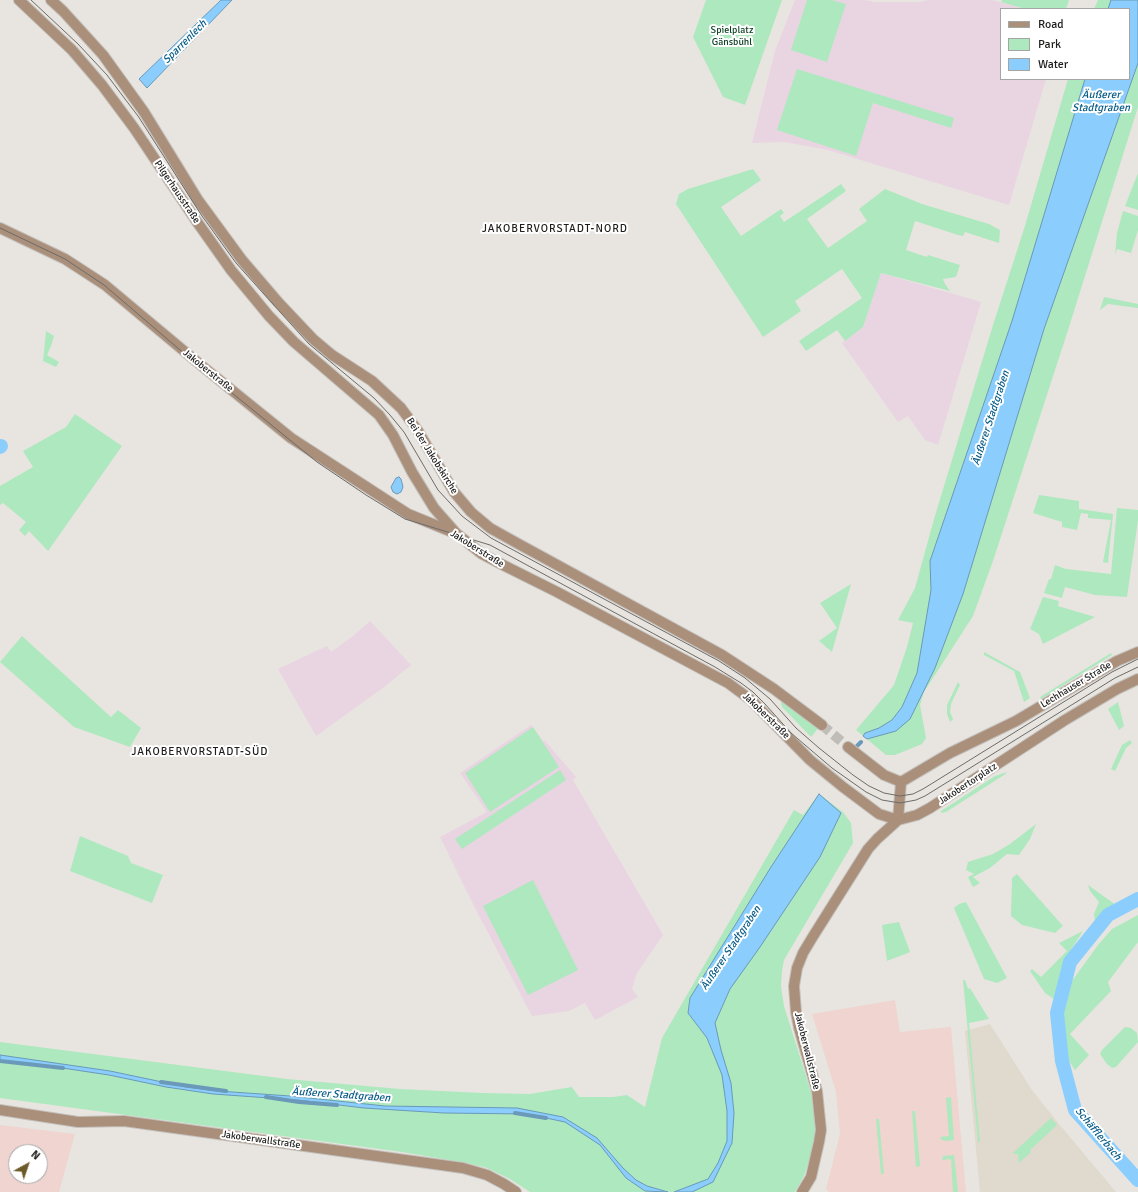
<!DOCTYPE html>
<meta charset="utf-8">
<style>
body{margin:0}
#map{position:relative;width:1138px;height:1192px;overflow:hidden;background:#e8e5e0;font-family:Signika,sans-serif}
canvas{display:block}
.legend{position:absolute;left:1000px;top:8px;width:130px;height:72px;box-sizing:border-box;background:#fff;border:1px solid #a5a5a4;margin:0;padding:5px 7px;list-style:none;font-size:12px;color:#1e1d1b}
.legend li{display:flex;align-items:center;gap:8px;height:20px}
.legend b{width:20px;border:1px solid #a5a5a4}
.north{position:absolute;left:8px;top:1144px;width:40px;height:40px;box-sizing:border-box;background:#fff;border:1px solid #a5a5a4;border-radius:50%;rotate:40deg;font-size:11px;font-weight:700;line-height:16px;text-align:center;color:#1e1d1b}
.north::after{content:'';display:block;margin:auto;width:14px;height:18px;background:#6c5b29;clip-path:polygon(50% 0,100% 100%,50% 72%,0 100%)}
</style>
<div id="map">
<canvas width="1138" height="1192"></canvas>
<ul class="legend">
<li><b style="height:5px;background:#aa8f7b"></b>Road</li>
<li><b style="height:11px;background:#aee8be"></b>Park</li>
<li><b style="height:11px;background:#8bcefd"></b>Water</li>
</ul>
<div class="north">N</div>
</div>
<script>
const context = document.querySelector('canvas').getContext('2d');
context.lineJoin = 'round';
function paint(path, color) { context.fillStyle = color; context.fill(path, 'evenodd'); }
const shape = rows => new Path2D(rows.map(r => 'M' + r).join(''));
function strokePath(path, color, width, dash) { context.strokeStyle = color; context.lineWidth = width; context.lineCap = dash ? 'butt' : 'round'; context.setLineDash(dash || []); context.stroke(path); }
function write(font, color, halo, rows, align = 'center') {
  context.font = font + ' Signika,sans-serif'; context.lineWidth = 4; context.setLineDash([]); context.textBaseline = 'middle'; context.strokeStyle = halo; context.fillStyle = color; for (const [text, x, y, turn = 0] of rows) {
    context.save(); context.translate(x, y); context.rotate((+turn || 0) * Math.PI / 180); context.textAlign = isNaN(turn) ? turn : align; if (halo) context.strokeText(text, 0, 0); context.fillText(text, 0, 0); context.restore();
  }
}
paint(shape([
 [895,1000,900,1032,951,1027,966,1192,829,1192,826,1189,840,1134,836,1092,812,1014],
 [0,1125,75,1134,59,1192,0,1192],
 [16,1152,40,1152,40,1176,16,1176]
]), '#efd4d0');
paint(shape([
 [990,1024,1032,1090,1059,1124,1116,1192,980,1192,965,1031]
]), '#e0d9cd');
paint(shape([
 [795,0,864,0,875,2,920,2,929,0,992,0,1025,9,1001,9,1001,79,1046,79,1009,205,828,150,785,142,752,143,775,51],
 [881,273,981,302,938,445,925,440,908,416,898,422,842,343,863,327],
 [370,621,411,665,384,687,316,736,278,669,327,646,331,652,353,636],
 [531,725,543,741,545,741,576,777,573,780,663,935,637,973,632,989,638,997,595,1020,585,1003,569,1011,532,1016,476,910,440,837,487,812,460,773]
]), '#e9d4e2');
paint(shape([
 [706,0,782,0,745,105,723,97,693,37],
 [807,0,832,0,846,4,827,62,791,50],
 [1002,0,1069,0,1066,9,1025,9,1001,2],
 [1098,0,1138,0,1138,107,1069,327,993,561,973,616,924,692,920,705,926,738,922,744,895,755,886,755,856,730,894,685,907,647,913,623,898,620,915,588,934,519,993,325,1024,229,1068,79,1129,79,1129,9,1094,9],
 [797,69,954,118,951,128,873,103,856,156,777,130],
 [753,169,761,180,721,207,741,236,781,209,784,213,780,216,784,222,841,184,846,191,807,219,828,248,867,221,859,209,885,189,922,204,989,224,1000,230,999,243,965,232,963,236,958,235,915,221,906,250,927,257,928,255,960,265,956,277,943,279,945,284,950,291,881,273,863,327,845,341,837,330,806,351,799,341,862,298,842,269,795,301,801,311,763,337,676,204,679,194,688,189],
 [1138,173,1138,210,1125,206],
 [1123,211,1138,216,1138,230,1131,253,1117,249,1115,255,1117,233],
 [1104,297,1138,304,1138,308,1108,304,1100,310],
 [46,331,54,336,51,346,47,355,59,362,56,367,43,361],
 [75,414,122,446,48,551,29,531,25,536,19,530,26,522,3,503,0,505,0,486,33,467,23,451,66,427],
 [1039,495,1079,501,1079,509,1113,514,1108,563,1103,562,1111,520,1088,518,1088,514,1081,513,1077,530,1062,527,1062,522,1033,513],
 [1117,508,1138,510,1138,520,1127,597,1095,595,1065,587,1062,598,1044,593,1049,579,1051,579,1055,565,1066,569,1111,574],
 [851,584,832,652,819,641,837,628,820,603],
 [1043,597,1059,601,1058,606,1095,617,1043,644,1039,634,1030,629],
 [22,636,111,717,118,710,141,728,130,747,74,727,0,662],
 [984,652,1020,672,1030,698,1024,702,1014,671,984,655],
 [1111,653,1112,655,1041,699,1040,697],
 [958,682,960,685,951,704,950,712,953,719,950,722,947,714,947,705],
 [782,700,819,727,811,737,782,707,781,704],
 [1118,702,1124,726,1119,730,1108,709],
 [533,727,559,767,490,812,465,773],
 [1130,740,1132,743,1126,748,1115,771,1111,769,1122,745],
 [560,770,566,780,462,849,455,839],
 [1007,772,1004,775,946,812,941,813,941,811,995,776],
 [819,794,843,812,851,823,853,843,784,960,782,971,781,986,784,1006,811,1092,816,1129,813,1148,804,1176,795,1192,530,1192,510,1179,487,1168,467,1163,402,1152,0,1098,0,1042,287,1079,400,1089,483,1093,530,1094,572,1087,579,1097,613,1097,627,1095,645,1107,662,1038,794,810,803,815],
 [1036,824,1030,839,1019,855,1007,854,990,868,973,877,980,883,973,887,968,877,974,874,966,870,968,862,993,854,1010,844],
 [80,836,128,856,131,863,163,875,152,903,70,871],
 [1017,874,1063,926,1055,933,1022,925,1011,916,1012,878],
 [533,880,578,970,528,995,483,906],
 [1088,885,1116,905,1107,910,1095,922,1094,914,1099,902,1090,891],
 [966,902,1007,978,997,983,984,979,954,908,959,904],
 [1138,915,1138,942,1108,982,1111,991,1070,1034,1089,1055,1075,1070,1067,1058,1061,1015,1069,985,1098,945,1112,929],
 [899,922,910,952,887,961,882,925],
 [1083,931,1067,956,1054,999,1045,993,1030,971,1032,969,1041,977,1067,951,1059,943],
 [963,980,965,980,968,989,970,988,989,1019,969,1023,980,1142,978,1142],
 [1125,1027,1131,1028,1137,1033,1138,1042,1116,1067,1112,1068,1107,1064,1100,1054,1102,1050],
 [951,1097,954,1140,946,1141,942,1140,940,1137,949,1136,946,1098],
 [912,1111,915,1111,920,1166,916,1167],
 [1051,1118,1057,1125,1030,1150,1031,1152,1019,1163,1018,1154,1012,1154],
 [876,1119,879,1119,884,1174,881,1174],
 [954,1155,958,1192,953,1192,951,1159,942,1160,943,1156]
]), '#aee8be');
const water = shape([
 [221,0,232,0,147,88,139,79,221,0],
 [1111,0,1138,0,1138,63,1044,329,963,594,935,668,910,719,896,731,867,739,863,736,865,733,879,728,892,720,902,707,917,673,931,590,930,561,1012,321,1085,79,1129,79,1129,9,1108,9,1111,0],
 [399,477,401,479,403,487,401,492,397,494,393,492,391,487,396,478,399,477],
 [819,794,841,813,820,857,760,947,730,989,715,1023,721,1050,731,1083,734,1113,732,1143,713,1182,692,1192,674,1192,708,1179,718,1163,727,1141,727,1111,722,1075,707,1038,688,1013,690,998,771,867,819,794],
 [0,1055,110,1071,186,1087,218,1091,290,1096,385,1106,517,1108,563,1117,597,1138,623,1168,636,1180,647,1186,668,1192,645,1191,626,1178,600,1145,565,1122,527,1114,444,1113,364,1108,298,1100,213,1094,166,1087,109,1075,29,1063,0,1062,0,1055]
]);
paint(water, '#8bcefd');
strokePath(water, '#6a99b9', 1);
strokePath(shape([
 [857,746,861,742],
 [0,1061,63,1068],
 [161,1082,226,1091],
 [266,1097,299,1102,337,1105],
 [515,1113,546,1118]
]), '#6a99b9', 4);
strokePath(shape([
 [0,447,1,446],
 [1138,899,1108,915,1070,962,1057,1013,1062,1061,1075,1110,1138,1180]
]), '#8bcefd', 14);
strokePath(shape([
 [822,725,848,747]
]), '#c0bdb9', 10, [10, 5]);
const tertiary = shape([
 [19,0,72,50,102,85,134,128,195,219,231,270,269,316,294,342,379,415,393,435,412,472,434,508,456,533],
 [51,0,63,11,103,55,144,112,198,200,242,260,278,302,313,339,332,355,372,381,401,408,418,431,454,492,471,512,490,528,515,542,722,655,774,689,822,725],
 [0,228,65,259,105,285,202,366,291,438,408,514,457,534,482,554,501,564,557,592,728,683,751,700,810,760,843,787,879,814,898,820],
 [848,747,884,775,901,782],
 [901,782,950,753,1016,721,1117,661,1138,652],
 [898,820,901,782],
 [0,1110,78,1122,124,1121,463,1168,487,1175,504,1184,516,1192],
 [802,1192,811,1177,819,1142,821,1130,817,1091,799,1028,796,1012,794,986,797,968,803,953,812,938,868,849,877,839,898,820,917,815,930,808,1065,720,1117,689,1138,679]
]);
strokePath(tertiary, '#c4c1bd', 12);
strokePath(tertiary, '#aa8f7b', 10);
strokePath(shape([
 [31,0,78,44,107,75,125,99,138,116,202,216,236,263,309,344,374,398,390,415,404,432,438,490,462,516,491,538,719,661,745,678,770,699,796,728,819,748,853,775,869,786,884,793,900,796,913,794,923,789,1112,672,1138,659],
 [0,228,65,259,104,285,200,367,317,462,366,495,405,519,490,545,715,667,741,683,753,692,765,704,791,733,832,768,866,792,882,800,900,803,916,800,925,796,1115,678,1138,667]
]), '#6d6b68', 1);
write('10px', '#083d1f', '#fff', [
 ["Spielplatz",732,30],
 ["Gänsbühl",732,42]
]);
write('10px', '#1e1d1b', '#fff', [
 ["Pilgerhausstraße",177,192,56],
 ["Jakoberstraße",208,371,39],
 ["Bei der Jakobskirche",432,456,58],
 ["Jakoberstraße",477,549,32],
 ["Lechhauser Straße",1076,685,-31],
 ["Jakoberstraße",766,716,44],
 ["Jakobertorplatz",968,784,-33],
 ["Jakoberwallstraße",807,1051,76],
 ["Jakoberwallstraße",261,1140,8]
]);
write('italic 11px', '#095d88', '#fff', [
 ["Sparrenlech",185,42,-45],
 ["Äußerer",1101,95],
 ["Stadtgraben",1101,108],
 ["Äußerer Stadtgraben",991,418,-72],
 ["Äußerer Stadtgraben",731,948,-56],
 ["Äußerer Stadtgraben",341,1095,4],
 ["Schäfflerbach",1098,1134,50]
]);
context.letterSpacing = '1px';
write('11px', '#1e1d1b', '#fff', [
 ["JAKOBERVORSTADT-NORD",555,229],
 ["JAKOBERVORSTADT-SÜD",200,752]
]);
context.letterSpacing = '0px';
</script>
